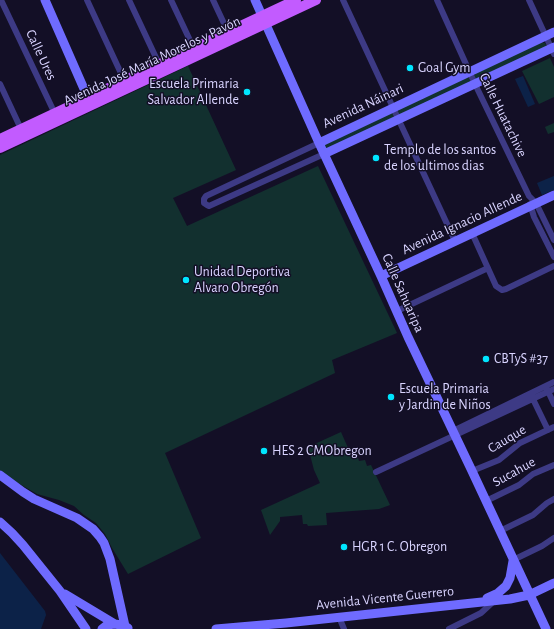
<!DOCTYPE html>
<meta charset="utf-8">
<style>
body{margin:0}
canvas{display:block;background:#130f26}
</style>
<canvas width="554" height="629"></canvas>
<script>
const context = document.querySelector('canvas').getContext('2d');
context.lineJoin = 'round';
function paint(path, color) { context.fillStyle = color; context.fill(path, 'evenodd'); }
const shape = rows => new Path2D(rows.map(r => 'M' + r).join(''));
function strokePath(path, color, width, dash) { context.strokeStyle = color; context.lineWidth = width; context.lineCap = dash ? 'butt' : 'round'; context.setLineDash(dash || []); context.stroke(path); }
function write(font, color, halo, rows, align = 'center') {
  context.font = font + ' "Alegreya Sans",sans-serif'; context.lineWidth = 3; context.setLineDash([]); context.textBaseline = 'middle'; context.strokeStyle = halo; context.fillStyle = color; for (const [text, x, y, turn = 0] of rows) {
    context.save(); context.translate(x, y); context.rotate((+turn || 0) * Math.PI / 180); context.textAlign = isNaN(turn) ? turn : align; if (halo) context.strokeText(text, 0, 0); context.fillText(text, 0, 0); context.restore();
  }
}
paint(shape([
 [540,42,545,43,547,47,475,79,474,76,476,73],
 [550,58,554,67,554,97,539,104,522,71],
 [188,66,236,170,173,198,187,226,318,166,397,333,332,360,335,373,165,453,201,538,128,574,112,548,105,534,96,523,84,515,74,506,59,500,37,494,6,476,0,470,0,155],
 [464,78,469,78,471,82,399,115,398,112,400,108],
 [388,113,393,113,394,117,325,150,324,143],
 [554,123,554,132,548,134,545,127],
 [341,432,348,448,353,450,355,457,358,458,359,461,365,460,367,466,371,465,390,505,379,509,326,513,327,525,308,526,307,524,303,524,302,515,280,517,280,521,270,535,261,510,320,483,314,470,308,447]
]), '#12302f');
paint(shape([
 [523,76,535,104,528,107,515,79],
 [554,176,554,190,542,195,537,183],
 [0,553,45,611,46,615,41,629,0,629]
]), '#0c2248');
strokePath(shape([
 [1,0,56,116],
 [87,0,125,82],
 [129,0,159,64],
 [171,0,195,51],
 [213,0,228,32],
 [343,0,455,241],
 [437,0,475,84,529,196,536,203,554,240],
 [529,0,554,54],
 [0,84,21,129],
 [319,143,206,196,204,199,204,203,207,205,209,206,324,154],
 [530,204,534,217,554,257],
 [472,233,496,286,502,290,506,289,554,266],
 [397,311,488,268],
 [547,389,554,404],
 [532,397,548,430],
 [453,431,554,382],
 [472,471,499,460,520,443,554,427],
 [376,472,554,389],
 [486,501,519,485,533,474,554,465],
 [500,531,533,515,547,503,554,499],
 [513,560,542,546,554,538],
 [339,617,344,629],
 [449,629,481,613,494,601]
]), '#3d3a85', 6);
strokePath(shape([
 [45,0,88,98],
 [255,0,319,143,381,276,408,337,472,471,546,629],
 [319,143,554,32],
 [324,154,554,47],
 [381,276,554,195],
 [0,475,23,492,34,499,77,518,93,529,100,537,104,543,110,559,125,626],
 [0,522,12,533,23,545,60,591,86,629],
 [65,594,115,624,125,626,128,628],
 [487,598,498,593,506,586,510,578,513,561],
 [102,629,107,625,115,624],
 [216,629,286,623,510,599,529,595,554,583]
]), '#6f6bff', 9);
strokePath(shape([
 [0,139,296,0],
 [0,148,316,0]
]), '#c25bff', 10);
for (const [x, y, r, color] of [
 [410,68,4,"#00e5ff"],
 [247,92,4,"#00e5ff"],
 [376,158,4,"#00e5ff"],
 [186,280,4,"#00e5ff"],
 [486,359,4,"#00e5ff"],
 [391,397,4,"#00e5ff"],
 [264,451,4,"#00e5ff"],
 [344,547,4,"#00e5ff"]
]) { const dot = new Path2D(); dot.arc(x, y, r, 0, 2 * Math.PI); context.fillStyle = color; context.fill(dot); strokePath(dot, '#130f26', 1.5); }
write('14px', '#d9d4ff', '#130f26', [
 ["Calle Ures",41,55,65],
 ["Avenida José María Morelos y Pavón",152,61,-25],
 ["Avenida Náinari",363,106,-25],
 ["Calle Huatachive",503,115,64],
 ["Avenida Ignacio Allende",462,223,-25],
 ["Calle Sahuaripa",403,293,66],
 ["Cauque",507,439,-31],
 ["Sucahue",514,472,-29],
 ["Avenida Vicente Guerrero",385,598,-6]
]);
write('14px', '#d9d4ff', '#130f26', [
 ["Goal Gym",418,68],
 ["Escuela Primaria",239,84,"right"],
 ["Salvador Allende",239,100,"right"],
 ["Templo de los santos",384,150],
 ["de los ultimos dias",384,166],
 ["Unidad Deportiva",194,272],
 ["Alvaro Obregón",194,288],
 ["CBTyS #37",494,359],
 ["Escuela Primaria",399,389],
 ["y Jardin de Niños",399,405],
 ["HES 2 CMObregon",272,451],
 ["HGR 1 C. Obregon",352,547]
], 'left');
</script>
